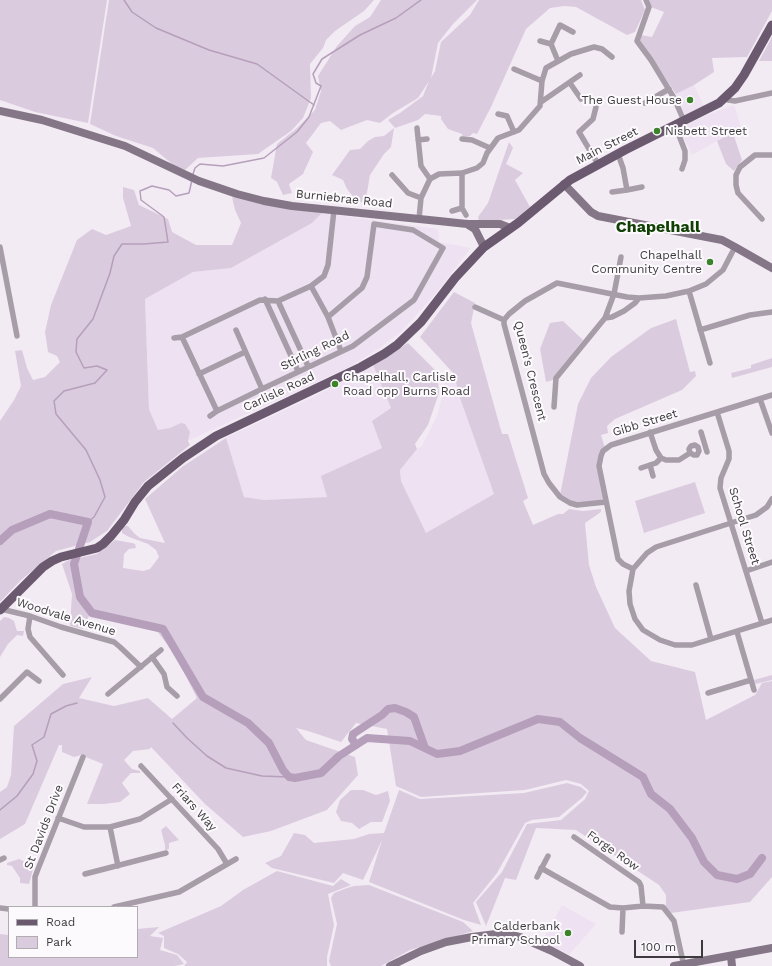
<!DOCTYPE html>
<style>
body{margin:0}
#map{position:relative;width:772px;height:966px;overflow:hidden;background:#f3ebf4;font-family:"Work Sans",sans-serif}
canvas{display:block}
.legend{position:absolute;left:8px;top:906px;width:130px;height:52px;box-sizing:border-box;background:#fdfafe;border:1px solid #b0adb1;margin:0;padding:5px 7px;list-style:none;font-size:12px;color:#3d3a3d}
.legend li{display:flex;align-items:center;gap:8px;height:20px}
.legend b{width:20px;border:1px solid #b0adb1}
.scale{position:absolute;left:634px;top:940px;width:69px;height:18px;box-sizing:border-box;border:2px solid #3d3a3d;border-top:0;padding-left:5px;font-size:12px;line-height:14px;white-space:nowrap;color:#3d3a3d;-webkit-text-stroke:3px #fdfafe;paint-order:stroke}
</style>
<div id="map">
<canvas width="772" height="966"></canvas>
<ul class="legend">
<li><b style="height:5px;background:#6b5a6f"></b>Road</li>
<li><b style="height:11px;background:#dbcbdf"></b>Park</li>
</ul>
<div class="scale">100 m</div>
</div>
<script>
const context = document.querySelector('canvas').getContext('2d');
context.lineJoin = 'round';
function paint(path, color) { context.fillStyle = color; context.fill(path, 'evenodd'); }
const shape = rows => new Path2D(rows.map(r => 'M' + r).join(''));
function strokePath(path, color, width, dash) { context.strokeStyle = color; context.lineWidth = width; context.lineCap = dash ? 'butt' : 'round'; context.setLineDash(dash || []); context.stroke(path); }
function write(font, color, halo, rows, align = 'center') {
  context.font = font + ' "Work Sans",sans-serif'; context.lineWidth = 4; context.setLineDash([]); context.textBaseline = 'middle'; context.strokeStyle = halo; context.fillStyle = color; for (const [text, x, y, turn = 0] of rows) {
    context.save(); context.translate(x, y); context.rotate((+turn || 0) * Math.PI / 180); context.textAlign = isNaN(turn) ? turn : align; if (halo) context.strokeText(text, 0, 0); context.fillText(text, 0, 0); context.restore();
  }
}
paint(shape([
 [694,85,704,106,685,115,676,94],
 [734,105,742,130,717,141,692,155,681,132,683,127,705,116],
 [322,213,438,229,439,242,471,248,436,293,401,332,380,348,349,367,168,450,149,409,145,299,193,272,231,268,312,223],
 [373,365,392,409,383,448,322,476,327,497,264,500,244,497,225,438,313,397],
 [454,374,460,398,494,494,426,534,401,481,400,470,417,449,422,446,437,416,443,393,445,379],
 [562,905,596,924,569,955,542,941]
]), '#eee1f1');
paint(shape([
 [0,0,107,0,88,123,35,112,0,100],
 [109,0,374,0,364,11,335,31,326,40,323,48,310,64,311,98,303,118,291,131,258,154,198,158,185,170,177,168,153,148,116,136,90,124],
 [381,0,477,0,453,24,438,43,431,78,435,71,441,42,470,15,479,0,641,0,645,10,635,32,627,35,576,7,564,6,550,8,526,29,491,107,477,134,473,133,470,136,463,137,462,134,448,129,441,119,441,116,425,114,418,120,395,128,388,120,400,113,423,96,429,81,418,98,393,113,380,123,367,120,341,130,330,121,321,123,306,143,313,152,303,174,289,184,292,193,283,195,277,182,271,178,277,144,296,129,315,110,321,91,318,76,337,46,355,26,370,17],
 [649,0,772,0,772,11,747,57,712,58,714,72,694,85,676,94,640,41,641,35,652,37,664,12,651,7],
 [772,37,772,61,759,61],
 [394,128,391,147,384,154,370,175,365,204,355,199,347,189,343,180,332,175,350,150,360,149,368,141,375,137,384,136],
 [733,133,742,160,734,171,726,164,717,141],
 [509,142,513,148,506,164,523,173,515,180,530,207,516,219,479,221,478,217,488,203],
 [123,187,134,190,139,205,168,219,172,232,196,245,232,245,241,223,235,210,232,197,322,213,312,223,231,268,193,272,145,299,149,409,158,430,170,428,181,423,185,424,190,432,188,441,190,445,144,482,107,531,90,542,56,551,21,580,0,602,0,421,14,400,21,386,15,351,22,350,27,368,33,380,45,377,60,362,57,356,48,352,45,332,51,305,77,240,92,229,106,235,131,226,123,198],
 [454,292,475,303,471,323,502,434,508,434,528,498,523,501,533,525,558,514,563,514,569,509,583,511,601,509,601,512,585,523,589,565,596,587,615,628,651,661,695,672,706,720,755,695,762,683,772,681,772,877,750,902,671,913,666,907,666,895,659,885,576,830,536,828,516,880,505,878,486,926,476,902,502,872,527,824,561,820,585,799,589,791,581,784,566,780,525,790,421,797,396,786,387,729,356,723,341,742,308,731,296,728,306,740,355,757,358,775,327,810,271,831,243,837,205,804,151,747,150,749,133,751,124,760,132,769,140,771,140,773,131,773,122,783,130,794,120,802,104,804,87,804,103,764,81,755,74,757,62,752,62,745,59,745,25,824,0,839,0,792,7,787,11,775,14,726,63,684,92,677,79,698,114,706,148,698,172,719,197,698,175,655,157,631,89,616,83,629,70,626,72,594,62,564,69,560,97,554,115,540,132,543,135,544,136,548,129,549,124,554,123,568,143,571,150,569,159,557,156,550,148,544,129,537,122,533,122,528,124,526,128,526,135,534,140,538,165,543,145,499,182,467,226,438,244,497,264,500,327,497,321,476,382,448,372,421,391,408,373,365,408,343,437,372,439,393,428,425,415,444,417,449,400,470,401,481,426,533,494,494,460,398,454,374,420,337],
 [676,319,690,372,695,371,696,376,682,390,615,419,607,426,608,433,601,435,605,448,600,456,605,501,577,504,560,495,578,404,591,378,611,357,651,328],
 [563,321,583,340,556,374,553,380,546,382,540,349,550,323],
 [772,358,772,367,732,378,731,373,751,368,751,365],
 [695,482,705,513,644,533,635,501],
 [4,617,9,618,14,621,17,631,24,631,23,636,17,635,8,644,0,657,0,621],
 [772,675,772,680,755,684,754,680],
 [567,783,581,787,587,792,582,798,559,817,532,820,525,823,497,873,473,903,481,925,464,920,369,882,382,840,363,880,343,873,334,883,272,868,265,863,281,856,294,833,305,835,314,843,354,839,369,834,384,833,399,790,420,799,524,793],
 [351,790,363,790,376,795,388,791,390,801,382,822,371,822,359,829,352,823,341,821,336,812,340,800],
 [166,826,179,840,169,843,169,849,165,850,165,845,161,830],
 [19,859,34,866,29,884,20,883,20,878,12,866,7,865,7,863],
 [277,871,333,886,341,879,351,885,328,894,334,925,327,957,327,966,184,966,187,962,178,954,164,948,164,936,158,933,221,906,243,890],
 [369,885,463,922,473,931,410,950,381,966,331,966,329,961,337,924,331,898,334,893,347,888,354,886],
 [159,927,150,936,163,938,160,950,177,955,184,964,175,966,0,966,0,934,9,935,9,957,137,957,137,929]
]), '#dbcbdf');
strokePath(shape([
 [124,0,132,12,156,28,209,50,257,64,314,105],
 [193,174,195,168,200,164,223,166,264,158,297,132,309,117,321,86,316,83,313,74,322,59,360,35,396,18,421,0],
 [88,522,94,517,105,497,100,480,86,450,56,414,54,401,64,391,95,383,107,370,97,366,84,368,76,352,77,339,93,319,110,273,114,256,122,244,144,244,168,242,164,217,141,200,140,191,152,186,169,190,176,196,189,193,192,180],
 [173,723,187,738,207,756,226,768,262,776,289,777],
 [0,810,17,796,33,774,37,761,32,745,44,737,51,714,66,706,77,703]
]), '#b69fbb', 1.5);
strokePath(shape([
 [0,541,12,530,50,514,88,522,74,564,80,597,92,613,163,629,203,697,248,723,269,743,283,770,289,777,295,778,321,773,339,756,367,738,410,741,437,754,460,751,538,719,560,722,580,738,643,777,651,794,670,809,692,838,704,862,717,875,737,879,750,874,762,858],
 [356,745,352,739,353,734,382,715,388,709,395,708,406,712,414,717,425,748]
]), '#b69fbb', 8);
strokePath(shape([
 [646,0,649,7,637,41,651,60,674,98,684,121],
 [540,41,551,44],
 [558,61,551,44,560,25,573,32],
 [514,69,542,81],
 [570,83,581,99],
 [726,98,728,100,735,101,772,93],
 [541,102,580,75],
 [645,103,669,89],
 [596,107,593,119,579,132,598,164],
 [498,114,507,116,514,132],
 [675,125,685,151,685,160,682,169],
 [417,128,421,166,430,179],
 [462,139,472,140,490,148],
 [418,140,427,139],
 [462,173,462,208],
 [392,175,408,193,421,198],
 [627,190,642,187],
 [612,192,627,190,623,168,618,154],
 [452,211,462,208,466,215],
 [419,219,421,198,430,179,439,174,462,173,477,168,483,163,487,153,498,138,519,130,540,106,542,81,546,68,571,54,594,47,602,49,612,57],
 [762,219,738,193,736,185,736,175,740,167,755,155,772,155],
 [0,247,17,336],
 [311,286,328,317,341,351],
 [689,291,710,363],
 [265,299,298,371],
 [278,301,308,366],
 [475,307,504,320],
 [605,318,614,294,621,257],
 [236,330,262,389],
 [700,330,750,315,772,312],
 [182,337,217,411],
 [174,338,182,337,260,300,278,301,311,286,324,276,328,265,334,210],
 [199,374,245,352],
 [760,399,772,433],
 [554,407,556,378,605,318,612,317,624,311,635,303,639,298,666,296,689,291,706,284,723,270,735,247],
 [717,412,729,451,729,459,721,478,720,488,762,623],
 [210,416,217,411,262,389,353,346,414,300,443,248,413,230,374,224,367,277,362,288,328,317],
 [650,432,656,450,661,458,666,460,679,460,690,453,689,449,691,446,695,445,698,447,699,451,697,455,694,455,690,453],
 [701,432,707,452],
 [650,465,653,476],
 [641,468,656,463,661,458],
 [772,499,767,507,756,515,656,547,647,553,633,569,629,591,630,604,635,619,643,630,660,640,675,645,692,645,772,620],
 [606,502,577,505,570,503,560,497,549,483,544,474,504,324,504,320,509,314,525,301,557,283,627,297,639,298],
 [633,569,623,564,618,559,599,466,601,456,603,451,611,445,772,395],
 [746,571,772,562],
 [696,585,711,639],
 [1,609,30,616,61,627,114,642,120,647,141,667],
 [30,616,28,629,30,637,63,675],
 [737,632,754,690],
 [152,657,164,674,167,687,177,696],
 [708,693,751,680],
 [108,694,161,650],
 [0,699,27,672,39,681],
 [141,766,218,849,227,864],
 [58,818,84,827,110,827,140,819,172,799],
 [110,827,118,866],
 [574,837,639,882,641,886,643,906],
 [0,860,4,858],
 [541,868,610,907,623,908,643,906,663,907,674,921,684,966],
 [85,874,166,853],
 [537,877,548,856],
 [35,907,35,877,38,869,83,757],
 [114,907,179,892,236,859],
 [0,908,9,909],
 [622,932,623,908]
]), '#a79da9', 5.5);
strokePath(shape([
 [0,111,42,120,125,146,199,181,237,194,264,201,292,206,439,221,467,224,500,224,510,228],
 [564,184,591,212,598,216,722,240,735,247,772,268],
 [467,224,475,229,484,247],
 [731,956,732,966],
 [390,966,421,951,446,942,472,937,496,934,509,934,520,937,552,951,580,966],
 [674,966,772,948]
]), '#847687', 8);
strokePath(shape([
 [0,610,43,567,52,561,61,557,97,548,103,544,111,536,124,520,135,502,148,486,183,458,216,436,361,367,384,354,397,345,421,322,455,278,484,247,518,223,570,180,625,150,719,103,735,88,744,75,772,25]
]), '#6b5a6f', 9);
for (const [x, y, r, color] of [
 [690,100,4,"#3b8329"],
 [657,131,4,"#3b8329"],
 [710,262,4,"#3b8329"],
 [335,384,4,"#3b8329"],
 [568,933,4,"#3b8329"]
]) { const dot = new Path2D(); dot.arc(x, y, r, 0, 2 * Math.PI); context.fillStyle = color; context.fill(dot); strokePath(dot, '#fdfafe', 1.5); }
write('12px', '#3d3a3d', '#fdfafe', [
 ["The Guest House",682,100],
 ["Nisbett Street",665,131,"left"],
 ["Chapelhall",702,255],
 ["Community Centre",702,269],
 ["Chapelhall, Carlisle",343,377,"left"],
 ["Road opp Burns Road",343,391,"left"],
 ["Calderbank",560,926],
 ["Primary School",560,940]
], 'right');
write('12px', '#3d3a3d', '#fdfafe', [
 ["Main Street",607,146,-27],
 ["Burniebrae Road",344,199,6],
 ["Stirling Road",315,351,-26],
 ["Queen's Crescent",530,371,76],
 ["Carlisle Road",279,392,-25],
 ["Gibb Street",645,423,-17],
 ["School Street",744,526,73],
 ["Woodvale Avenue",66,617,17],
 ["Friars Way",194,807,48],
 ["St Davids Drive",44,827,-69],
 ["Forge Row",613,851,35]
]);
write('bold 16px', '#114004', '#fdfafe', [
 ["Chapelhall",658,227]
]);
</script>
